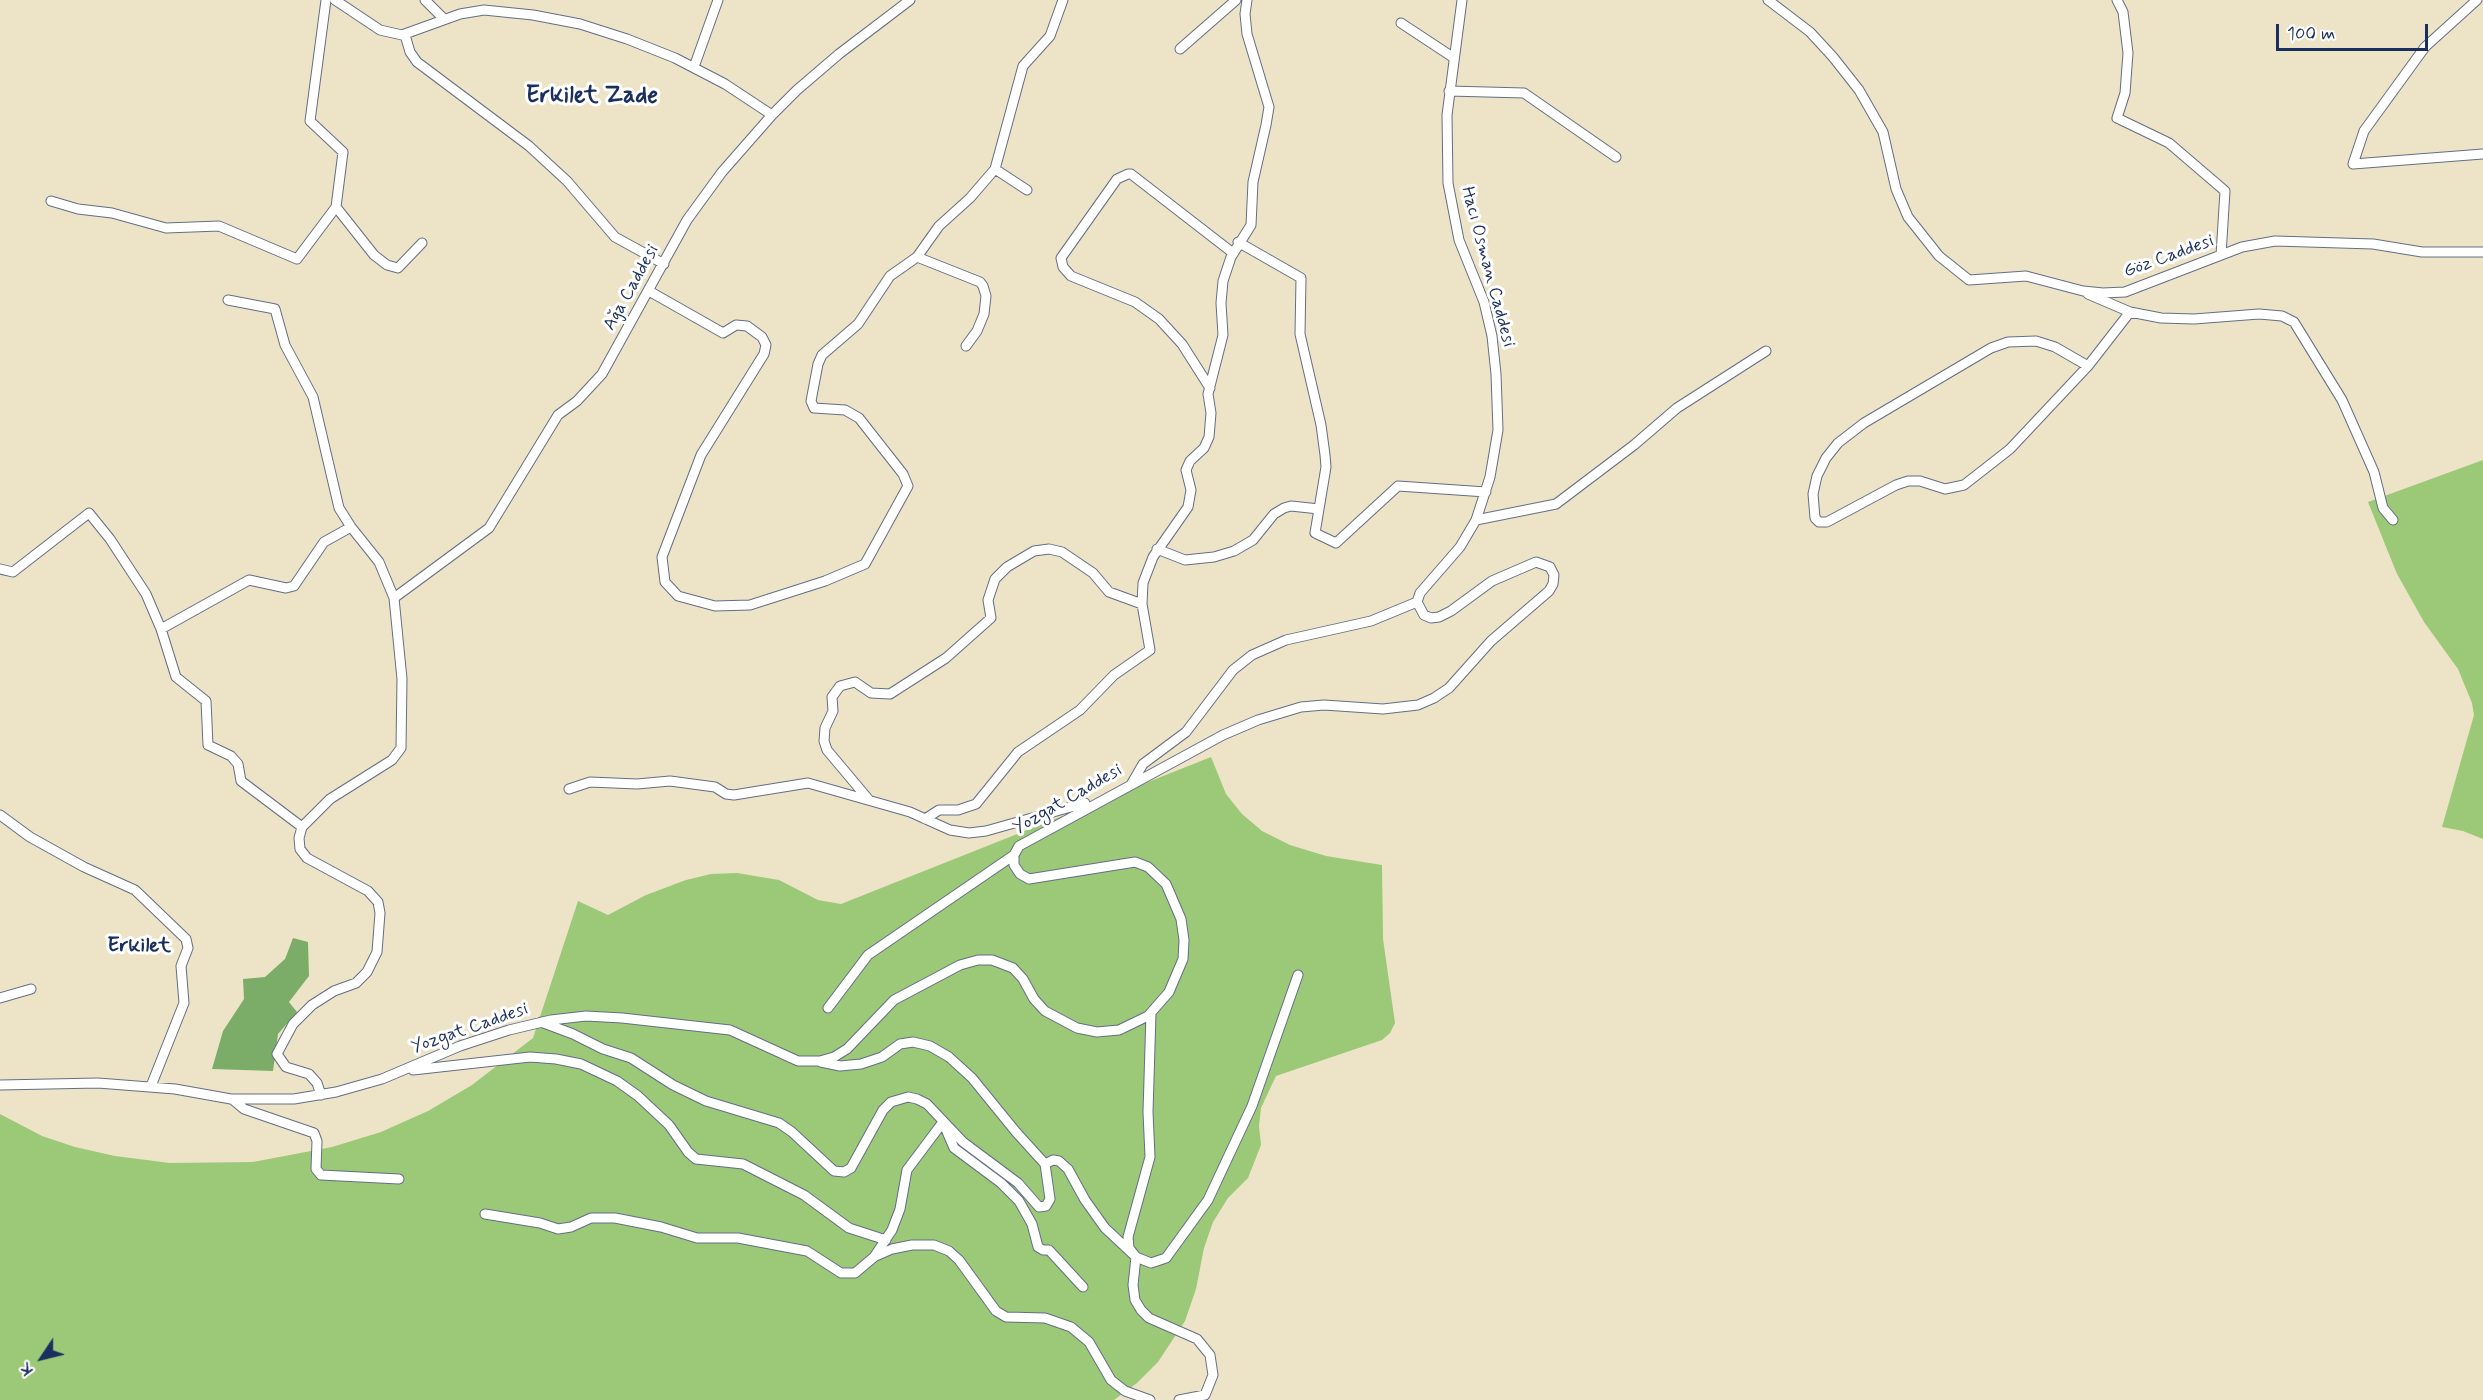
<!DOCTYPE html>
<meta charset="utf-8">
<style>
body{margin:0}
#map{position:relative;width:2483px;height:1400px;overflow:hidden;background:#ede4c7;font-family:Mynerve,sans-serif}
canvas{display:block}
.north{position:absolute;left:12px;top:1328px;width:60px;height:60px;-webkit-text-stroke:4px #fff;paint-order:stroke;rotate:235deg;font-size:16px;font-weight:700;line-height:24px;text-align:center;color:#1b2f5e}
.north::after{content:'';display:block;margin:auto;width:21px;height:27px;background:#1b2f5e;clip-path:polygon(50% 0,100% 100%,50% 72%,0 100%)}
.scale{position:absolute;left:2276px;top:24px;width:152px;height:27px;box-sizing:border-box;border:3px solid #1b2f5e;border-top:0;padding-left:8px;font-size:18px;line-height:21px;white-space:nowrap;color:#1b2f5e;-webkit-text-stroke:4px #fff;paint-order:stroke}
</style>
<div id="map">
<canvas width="2483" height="1400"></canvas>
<div class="north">K</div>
<div class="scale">100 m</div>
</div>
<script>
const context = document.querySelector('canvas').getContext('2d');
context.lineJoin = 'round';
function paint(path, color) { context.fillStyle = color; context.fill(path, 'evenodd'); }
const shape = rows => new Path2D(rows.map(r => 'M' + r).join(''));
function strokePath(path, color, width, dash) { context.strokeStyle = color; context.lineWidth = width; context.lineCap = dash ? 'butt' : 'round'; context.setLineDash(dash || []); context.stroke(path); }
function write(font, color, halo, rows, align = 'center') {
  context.font = font + ' Mynerve,sans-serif'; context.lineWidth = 6; context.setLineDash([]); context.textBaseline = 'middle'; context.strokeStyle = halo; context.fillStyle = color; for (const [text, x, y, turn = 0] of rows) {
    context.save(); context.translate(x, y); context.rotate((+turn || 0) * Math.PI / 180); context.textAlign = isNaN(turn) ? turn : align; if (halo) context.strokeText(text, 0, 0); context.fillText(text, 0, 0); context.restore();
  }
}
paint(shape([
 [2483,460,2483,839,2463,831,2442,827,2474,715,2472,703,2458,669,2424,622,2397,574,2368,502],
 [1211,757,1226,794,1242,814,1262,831,1290,845,1326,856,1382,865,1383,939,1395,1023,1390,1033,1382,1040,1276,1076,1261,1108,1259,1126,1261,1145,1248,1178,1228,1198,1213,1222,1204,1248,1196,1289,1185,1321,1158,1362,1137,1383,1114,1400,0,1400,0,1114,42,1136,75,1147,115,1156,170,1163,253,1162,332,1147,381,1132,428,1111,472,1085,533,1038,578,901,608,915,646,895,686,880,711,874,737,873,779,880,818,900,841,904]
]), '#9bc978');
paint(shape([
 [293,938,308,942,309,976,289,1002,297,1012,278,1034,273,1071,212,1069,223,1031,244,999,243,979,265,977,285,959]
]), '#7cad68');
const minor = shape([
 [326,0,310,121,343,152,336,207,374,255,387,265,398,268,422,243],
 [335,0,380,30,402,35,460,14,484,10,533,15,580,24,627,39,675,58,725,84,772,115],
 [425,0,444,19],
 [1768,0,1810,32,1833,57,1859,90,1883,132,1896,189,1908,217,1939,256,1969,280,2026,276,2083,291,2103,293,2125,292,2242,247,2275,241,2373,244,2422,252,2483,252],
 [2117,0,2123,12,2128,53,2125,93,2117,118,2169,143,2225,191,2221,255],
 [2477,0,2425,47,2364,131,2353,164,2483,154],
 [1401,23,1454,58],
 [405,35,410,52,417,62,529,146,567,181,615,237,664,264],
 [1180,49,1236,0],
 [694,67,718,0],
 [1449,91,1524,93,1616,157],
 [995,169,1027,190],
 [51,201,78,209,112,213,166,228,219,226,297,259,336,207],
 [1238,242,1301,278,1300,334,1321,425,1325,455,1326,467,1315,533,1336,543,1398,486,1486,492],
 [649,291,723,333,736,325,747,326,762,337,766,345,764,354,701,455,662,557,665,582,678,596,715,606,750,605,825,581,865,564,908,486,903,474,859,418,845,410,814,408,811,401,818,364,822,355,858,324,890,276,917,257],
 [2088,294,2130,312,2161,318,2194,319,2259,314,2282,316,2294,322,2342,400,2374,472,2383,508,2393,520],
 [228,300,275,309,285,345,313,397,339,508,351,527,379,562,394,598,402,679,401,748,392,760,330,799,302,827,299,838,300,849,307,858,368,891,378,902,380,913,377,952,367,972,356,983,334,991,312,1005,293,1024,277,1054,286,1067,309,1074,317,1083,321,1095],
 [966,346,977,331,984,314,986,296,983,286,980,282,917,257,939,226,970,198,995,169,1023,66,1050,36,1063,0],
 [2088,366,2055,347,2036,341,2008,342,1991,348,1864,423,1838,443,1826,458,1817,476,1813,494,1815,518,1819,522,1827,522,1896,485,1908,481,1920,481,1945,489,1964,485,2010,449,2088,366,2130,312],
 [1210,388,1182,344,1159,319,1135,302,1071,276,1063,267,1061,258,1117,179,1128,174,1131,174,1233,253],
 [1476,520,1556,504,1634,445,1677,408,1766,351],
 [1157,549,1185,560,1214,557,1234,551,1253,540,1274,514,1284,508,1291,506,1319,509],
 [0,569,13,572,89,513,110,539,146,594,161,629,249,580,286,588,294,586,324,542,351,527],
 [394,598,489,528,558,415,577,401,602,374,687,220,722,172,772,115,797,90,839,54,910,0],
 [161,629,176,677,206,701,208,745,231,756,238,764,241,781,302,827],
 [1132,783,1143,764,1186,732,1233,670,1252,655,1286,640,1371,621,1417,602],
 [569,789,590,782,637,784,670,781,715,787,726,794,734,795,808,783,910,812,950,830,969,833,986,831,1085,803],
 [869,800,827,750,824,741,825,728,833,711,832,697,840,686,855,682,871,693,890,694,946,658,991,618,988,600,995,579,1007,567,1034,551,1049,549,1062,552,1093,573,1109,592,1142,604],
 [0,815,30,837,84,867,135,890,186,939,188,948,181,966,184,1003,151,1086],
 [925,819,939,810,958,810,976,804,1018,752,1080,710,1114,675,1150,650,1142,604,1143,583,1153,557,1188,507,1191,490,1186,470,1190,461,1204,448,1209,437,1211,413,1208,394,1223,335,1221,303,1223,281,1231,257,1251,225,1253,182,1266,125,1269,107,1247,34,1245,14,1247,0],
 [0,998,31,989],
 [828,1008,868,955,1014,855],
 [1151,1013,1148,1112,1150,1157,1128,1237,1129,1248,1136,1257,1151,1263,1166,1258,1208,1200,1252,1106,1298,975],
 [541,1022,573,1034,603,1049,631,1058,673,1085,706,1101,779,1123,792,1132,834,1171,844,1172,851,1168,883,1110,891,1102,908,1097,917,1099,927,1104,963,1142,1018,1183,1039,1207,1046,1206,1050,1199,1045,1164,1053,1160,1059,1161,1068,1169,1085,1200,1105,1228,1136,1257,1133,1285,1135,1300,1141,1310,1149,1318,1197,1339,1210,1355,1213,1375,1205,1395,1179,1400],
 [821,1062,840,1066,861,1064,882,1057,900,1044,913,1042,930,1046,949,1057,972,1078,1016,1132,1045,1164],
 [413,1070,530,1057,556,1059,581,1064,617,1081,638,1096,669,1125,688,1152,696,1159,743,1164,804,1195,849,1228,886,1240],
 [0,1085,98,1083,175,1089,231,1099,294,1099,336,1092,382,1079,460,1046,509,1030,551,1020,586,1016,622,1018,730,1030,798,1061,820,1061,834,1057,847,1049,894,1000,960,965,978,960,992,960,1013,968,1023,979,1034,999,1045,1011,1077,1028,1097,1032,1119,1030,1148,1016,1169,992,1183,959,1184,940,1181,919,1166,884,1148,867,1135,862,1029,879,1020,874,1014,865,1014,855,1019,846,1223,735,1258,720,1301,707,1324,705,1383,709,1418,705,1434,698,1449,688,1491,641,1549,591,1553,584,1554,575,1550,567,1536,562,1492,581,1451,611,1439,617,1431,618,1424,615,1417,602,1420,593,1460,547,1476,520,1490,477,1498,430,1496,374,1492,336,1484,302,1459,240,1448,183,1447,115,1462,0],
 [232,1099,244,1109,314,1133,317,1141,316,1169,321,1175,399,1179],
 [945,1127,954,1148,1001,1183,1019,1201,1032,1224,1038,1247,1043,1250,1049,1250,1083,1287],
 [485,1214,540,1223,558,1229,571,1227,591,1218,615,1218,661,1227,697,1238,738,1238,807,1251,841,1273,855,1273,874,1257,892,1230,900,1209,907,1170,943,1122],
 [876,1256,892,1249,912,1245,934,1245,949,1251,959,1260,996,1311,1006,1317,1045,1318,1071,1327,1089,1342,1111,1380,1125,1391,1150,1400]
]);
strokePath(minor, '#646e83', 11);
strokePath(minor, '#fff', 9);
write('18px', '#1b2f5e', '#fff', [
 ["Göz Caddesi",2169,257,-20],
 ["Hacı Osman Caddesi",1487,267,75],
 ["Ağa Caddesi",632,288,-61],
 ["Yozgat Caddesi",1068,800,-30],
 ["Yozgat Caddesi",470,1029,-19]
]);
write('bold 21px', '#1b2f5e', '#fff', [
 ["Erkilet",139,947]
]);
write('bold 24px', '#1b2f5e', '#fff', [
 ["Erkilet Zade",592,97]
]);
</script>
